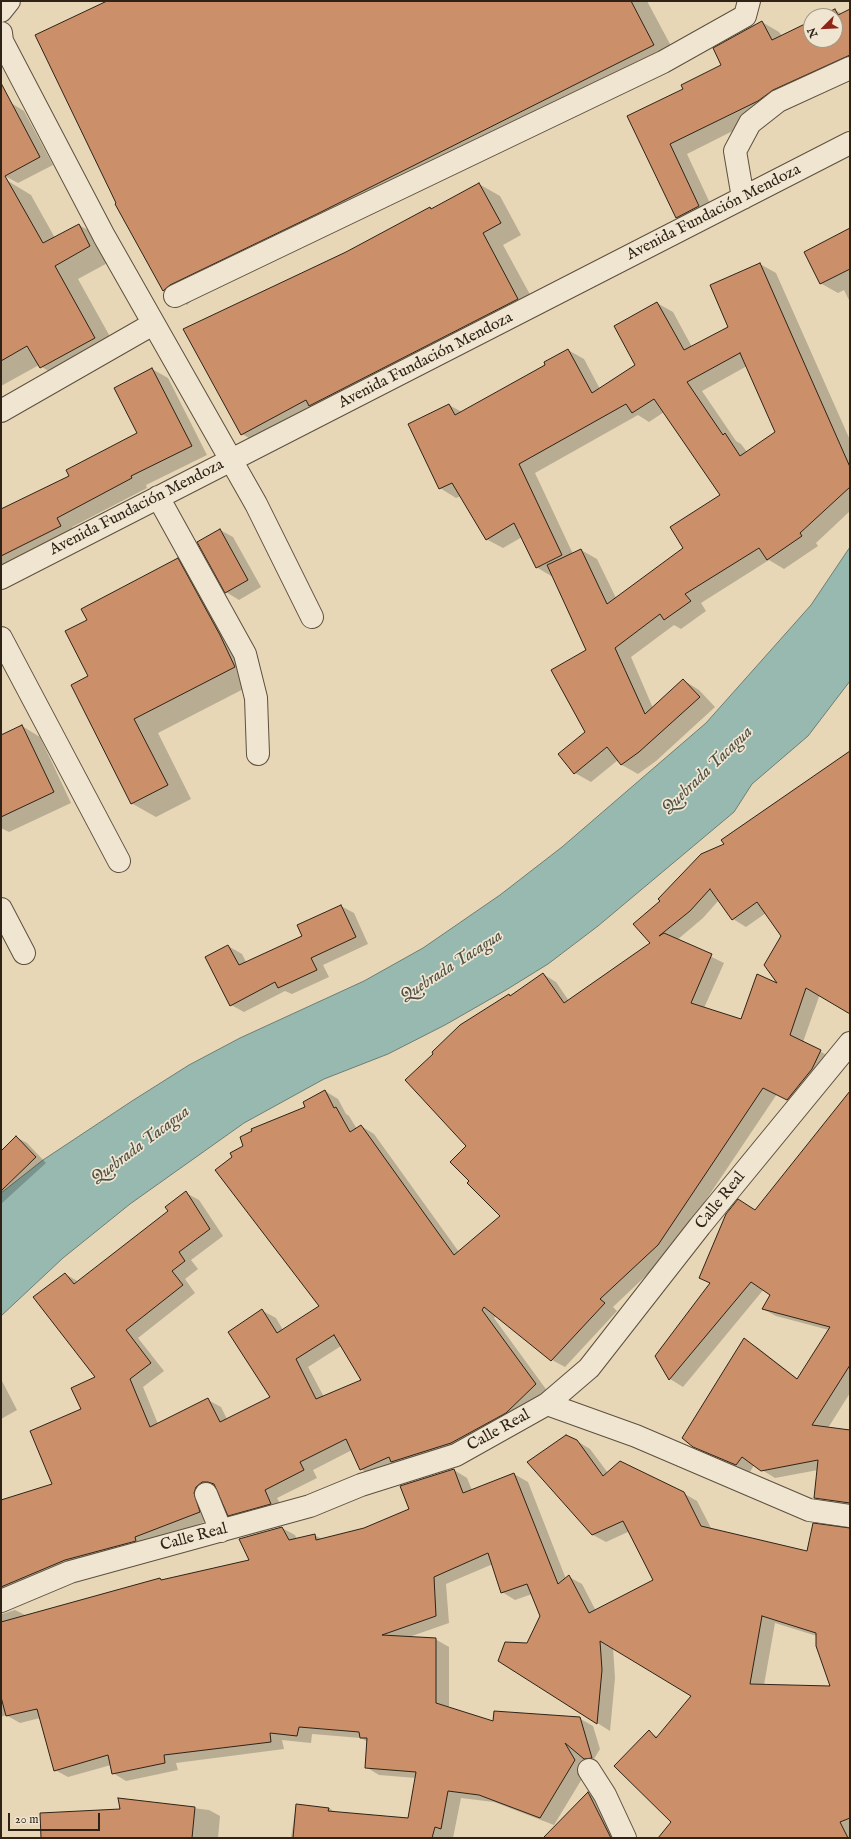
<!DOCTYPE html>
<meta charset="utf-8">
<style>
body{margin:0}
#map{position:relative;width:851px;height:1839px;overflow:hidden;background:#e7d7b7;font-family:"IM FELL English",serif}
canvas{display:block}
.frame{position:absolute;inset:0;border:2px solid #2f2317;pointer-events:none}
.north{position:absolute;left:803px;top:8px;width:40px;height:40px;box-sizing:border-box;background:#efe5d0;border:1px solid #a29786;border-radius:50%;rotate:246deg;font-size:11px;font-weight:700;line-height:16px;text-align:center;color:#2f2317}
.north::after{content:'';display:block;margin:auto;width:14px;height:18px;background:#8f2418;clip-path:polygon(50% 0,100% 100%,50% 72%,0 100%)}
.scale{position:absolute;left:8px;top:1813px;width:92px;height:18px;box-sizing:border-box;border:2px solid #2f2317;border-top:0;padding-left:5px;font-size:12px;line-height:14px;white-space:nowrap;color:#2f2317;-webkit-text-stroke:3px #efe5d0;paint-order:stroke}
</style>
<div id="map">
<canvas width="851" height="1839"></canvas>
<div class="frame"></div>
<div class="north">N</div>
<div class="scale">20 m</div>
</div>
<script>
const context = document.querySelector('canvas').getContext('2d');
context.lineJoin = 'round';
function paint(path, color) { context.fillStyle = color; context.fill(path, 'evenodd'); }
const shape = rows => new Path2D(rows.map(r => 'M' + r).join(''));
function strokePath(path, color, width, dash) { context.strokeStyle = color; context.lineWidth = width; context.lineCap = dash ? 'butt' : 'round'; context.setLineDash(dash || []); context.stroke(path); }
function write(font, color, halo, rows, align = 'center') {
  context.font = font + ' "IM FELL English",serif'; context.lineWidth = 3.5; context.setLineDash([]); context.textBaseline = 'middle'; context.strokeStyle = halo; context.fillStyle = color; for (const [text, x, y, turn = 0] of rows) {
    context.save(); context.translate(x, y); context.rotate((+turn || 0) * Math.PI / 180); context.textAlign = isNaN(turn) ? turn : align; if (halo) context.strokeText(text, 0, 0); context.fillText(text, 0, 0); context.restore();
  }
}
const water = shape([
 [850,547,850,681,808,736,752,784,734,812,598,926,548,964,506,990,445,1025,388,1054,324,1079,244,1123,130,1204,63,1258,1,1316,1,1193,43,1160,132,1101,189,1065,240,1038,364,981,423,948,500,895,562,847,706,723,811,605,850,547]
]);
paint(water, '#97b9b0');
strokePath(water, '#6d7d73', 1);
paint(shape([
 [110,1,647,1,678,59,194,298,187,305,163,291,116,204],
 [835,10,842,14,850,10,850,72,687,154,716,216,694,228,676,218,629,117,684,89,723,66,714,49,762,22,779,32,782,36,811,22,811,40,835,40,835,16,823,16],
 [11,103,24,111,53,165,18,183,5,176,1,168,1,109],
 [8,181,31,195,55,238,79,225,102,238,113,260,78,279,118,351,64,381,39,365,1,386,1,185],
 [479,184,500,196,521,235,503,245,539,311,263,446,242,434,346,253,430,208,433,209],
 [850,229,850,302,844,290,838,293,820,283],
 [760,264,776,273,850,440,850,511,816,543,818,546,784,569,769,560,701,603,706,611,681,629,674,625,631,657,653,708,683,680,699,690,715,707,656,761,638,774,622,765,618,760,591,782,575,773,587,732,588,650,553,577,536,567,522,537,503,548,486,539,461,496,456,498,440,488,449,405,462,412,547,365,568,350,584,359,600,389,636,365,657,303,673,312,692,347,730,328],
 [747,366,776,433,747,452,741,444,736,441,702,391],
 [664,412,722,495,685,549,616,598,597,559,581,550,573,554,535,473,638,415,649,422],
 [152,369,168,378,207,455,146,485,147,488,72,527,76,535,1,575,1,510,70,476,138,434],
 [220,530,233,537,261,587,239,600,226,592],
 [178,560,202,574,259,681,158,733,191,799,156,817,131,803,89,677],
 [22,726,40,737,71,803,9,832,1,828,1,737],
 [850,758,850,1013,820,994,803,1042,834,1059,801,1107,777,1094,671,1252,613,1307,617,1311,565,1367,552,1360,497,1316,494,1318,548,1392,519,1420,374,1477,361,1469,352,1450,313,1470,317,1478,277,1498,284,1511,242,1522,229,1515,217,1489,215,1489,212,1519,147,1544,2,1608,2,1614,15,1610,27,1616,162,1581,250,1561,282,1528,295,1535,297,1539,314,1535,322,1539,364,1529,411,1509,454,1470,467,1478,472,1490,514,1474,528,1482,566,1579,569,1577,582,1584,596,1611,654,1580,630,1531,606,1542,593,1535,528,1462,577,1441,590,1449,608,1473,683,1493,697,1501,712,1530,807,1552,850,1529,850,1838,659,1838,672,1822,649,1732,658,1737,692,1695,613,1647,615,1678,610,1731,499,1661,527,1644,541,1616,532,1594,515,1600,502,1592,493,1564,446,1584,449,1623,409,1637,435,1639,449,1647,449,1708,494,1722,579,1718,593,1726,600,1749,554,1825,494,1802,461,1798,453,1838,406,1838,416,1778,379,1775,366,1767,368,1742,361,1738,312,1734,311,1743,282,1740,284,1749,176,1763,178,1770,126,1781,113,1773,111,1765,68,1777,55,1770,40,1718,20,1723,6,1715,1,1717,1,1501,54,1485,82,1410,97,1378,65,1274,79,1282,170,1211,186,1193,199,1200,223,1236,191,1260,198,1269,185,1279,195,1293,138,1338,164,1371,143,1387,158,1424,208,1400,221,1407,227,1419,272,1397,263,1311,276,1318,283,1330,320,1307,307,1107,325,1091,338,1099,346,1114,349,1116,357,1129,361,1126,374,1134,459,1252,502,1216,470,1181,467,1146,509,995,511,997,543,974,556,982,569,1001,651,944,726,844],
 [719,900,733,919,746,927,766,913,782,936,780,985,742,1020,704,1008,724,963,677,940,703,918],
 [341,1346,362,1381,324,1397,308,1367],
 [775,1623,817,1636,831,1687,764,1685],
 [341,906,354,913,368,944,323,965,329,977,292,994,285,991,244,1012,231,1005,228,946,242,954,246,962,303,936],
 [850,1114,850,1393,828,1428,850,1431,850,1508,828,1505,815,1498,818,1470,775,1478,754,1465,750,1472,707,1454,693,1446,744,1340,757,1347,798,1379,829,1330,776,1316,763,1309,772,1295,764,1289,683,1387,670,1379,656,1356,711,1284,700,1278,756,1211],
 [16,1137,27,1143,46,1163,1,1204,1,1152],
 [1,1379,17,1410,1,1419],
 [588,1793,601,1801,620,1838,545,1838],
 [119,1799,209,1810,220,1816,218,1838,42,1838,121,1810],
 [296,1805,329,1808,371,1838,291,1838]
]), '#0003');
const building = shape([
 [107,1,631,1,654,45,317,214,170,285,163,291,115,204,116,203,35,35,107,1],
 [835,9,838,15,850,9,850,55,773,90,758,101,670,144,699,206,676,218,627,116,683,89,681,85,721,65,713,48,762,21,772,40,811,21,811,40,835,40,835,16,820,16,835,9],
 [1,83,40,157,5,176,43,243,79,224,90,246,55,266,95,338,40,368,27,346,1,361,1,83],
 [479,183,501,223,483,233,518,299,309,406,306,400,241,435,183,329,346,252,430,207,431,209,479,183],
 [850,228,850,269,820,284,804,252,850,228],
 [760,263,850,467,850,487,800,533,802,536,767,560,759,548,685,594,691,601,664,620,660,614,615,648,645,714,683,679,700,697,639,752,621,765,607,747,574,774,558,754,585,732,551,670,586,650,547,565,581,549,607,604,683,548,670,527,720,495,654,399,632,413,626,404,519,464,562,555,536,568,514,523,486,540,452,483,439,489,408,424,449,404,455,415,545,365,544,362,568,349,592,393,635,365,614,326,657,302,684,350,728,327,710,285,760,263],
 [740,353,775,432,740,456,725,433,723,435,687,382,740,353],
 [152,368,192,446,131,476,132,478,57,518,61,526,1,556,1,509,69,476,66,470,137,433,114,388,152,368],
 [220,529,248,580,225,593,197,542,220,529],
 [178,558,220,635,235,667,134,719,168,785,131,804,71,685,88,676,65,631,87,620,81,609,178,558],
 [22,725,54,792,1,817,1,735,22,725],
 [850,751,850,1014,806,988,790,1035,821,1050,812,1069,787,1100,763,1088,658,1245,600,1299,605,1303,551,1361,484,1307,482,1310,536,1384,506,1413,451,1443,391,1462,389,1457,360,1470,346,1439,300,1462,304,1470,265,1490,271,1504,228,1516,214,1484,208,1482,202,1482,196,1487,194,1493,200,1512,135,1537,136,1541,65,1560,1,1587,1,1500,52,1484,30,1431,81,1409,71,1388,95,1377,33,1297,65,1273,74,1284,168,1211,165,1207,186,1191,210,1229,179,1252,185,1261,172,1271,183,1285,126,1330,151,1363,130,1379,150,1427,208,1398,220,1422,270,1397,228,1332,262,1309,277,1333,319,1306,215,1170,232,1157,230,1153,243,1146,240,1137,252,1131,251,1129,305,1107,303,1102,325,1090,334,1108,336,1107,350,1132,361,1125,454,1255,500,1216,467,1183,469,1181,450,1162,466,1146,405,1080,433,1054,432,1052,460,1025,509,994,510,996,543,973,564,1003,650,943,633,924,660,901,658,899,701,854,724,844,721,840,850,751],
 [710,889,732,920,757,902,781,936,764,965,777,983,757,974,741,1019,691,1003,712,954,664,933,659,936,690,911,710,889],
 [334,1335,361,1380,316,1399,296,1359,334,1335],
 [341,905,356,937,311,958,317,970,278,988,275,982,230,1006,205,957,228,945,239,965,302,936,297,925,341,905],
 [850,1091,850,1365,812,1425,850,1430,850,1503,814,1498,818,1460,761,1471,742,1457,736,1465,693,1447,682,1438,744,1338,797,1379,830,1327,762,1309,770,1295,751,1282,669,1380,655,1356,710,1283,699,1278,726,1214,738,1199,755,1210,850,1091],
 [16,1136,36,1157,1,1191,1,1151,16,1136],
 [566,1435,577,1440,603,1476,620,1461,684,1492,701,1526,807,1551,813,1523,850,1528,850,1818,840,1822,848,1838,658,1838,671,1822,614,1766,649,1730,656,1738,691,1696,600,1641,602,1670,597,1724,498,1661,505,1642,527,1643,540,1616,527,1584,501,1593,488,1553,434,1577,436,1616,382,1635,436,1638,436,1703,493,1721,494,1711,580,1717,592,1758,584,1759,565,1743,575,1760,540,1818,479,1795,448,1791,441,1829,435,1827,432,1838,293,1838,296,1804,329,1808,328,1811,408,1818,416,1772,365,1768,367,1738,360,1738,359,1732,299,1727,297,1736,270,1733,271,1742,164,1755,165,1763,112,1774,108,1755,54,1771,37,1709,6,1716,1,1697,1,1622,160,1578,161,1580,249,1560,239,1539,282,1527,289,1540,315,1534,316,1540,364,1528,409,1509,400,1486,454,1469,463,1493,514,1473,558,1584,569,1575,589,1613,653,1580,623,1521,592,1535,527,1462,566,1435],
 [762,1616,816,1633,816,1646,830,1686,750,1684,762,1616],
 [588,1792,611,1838,543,1838,588,1792],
 [118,1798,195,1807,192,1838,41,1838,40,1813,120,1809,118,1798]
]);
paint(building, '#cb8f6a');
strokePath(building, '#2f2317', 1);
const minor = shape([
 [1,11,9,1],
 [1,33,2,41,104,236,256,504,312,617],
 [743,198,735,151,750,123,778,101,850,68],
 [175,296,663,62,745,16,749,1],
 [1,411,153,324],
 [158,497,245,654,256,698,258,754],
 [1,578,850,143],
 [1,638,119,861],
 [1,909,24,953],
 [547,1404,636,1436,809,1510,850,1516],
 [206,1494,221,1531],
 [1,1601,70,1572,310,1506,361,1485,456,1455,547,1404,589,1368,700,1226,850,1043],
 [589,1770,605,1795,625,1838]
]);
strokePath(minor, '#5d503f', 24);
strokePath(minor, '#efe5d0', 22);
write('16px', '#2f2317', '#efe5d0', [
 ["Avenida Fundación Mendoza",714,213,-27],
 ["Avenida Fundación Mendoza",426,361,-27],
 ["Avenida Fundación Mendoza",137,508,-27],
 ["Calle Real",721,1201,-51],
 ["Calle Real",499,1431,-29],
 ["Calle Real",194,1538,-15]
]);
write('italic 17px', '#4e5045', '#efe5d0', [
 ["Quebrada Tacagua",708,771,-44],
 ["Quebrada Tacagua",452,967,-33],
 ["Quebrada Tacagua",141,1146,-37]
]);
</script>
